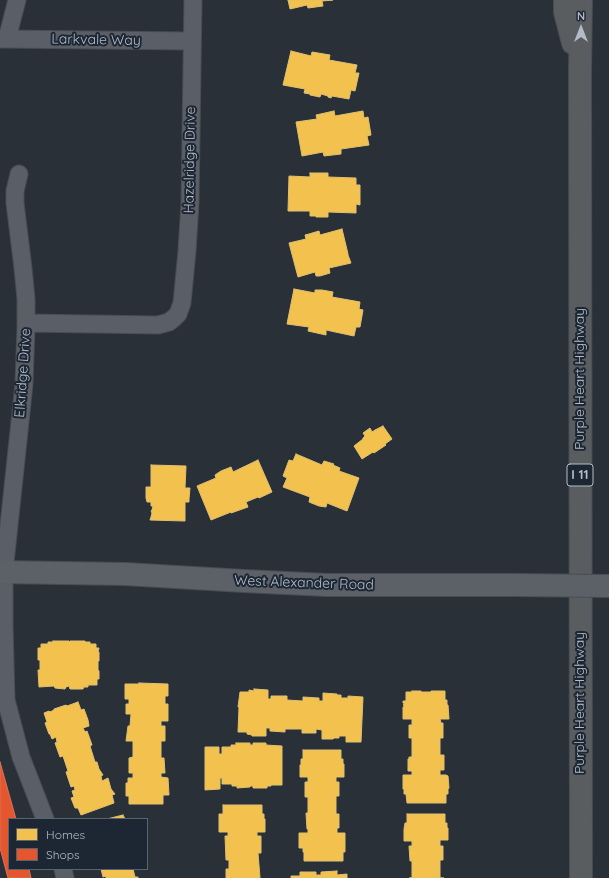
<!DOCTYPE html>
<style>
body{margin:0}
#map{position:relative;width:609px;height:878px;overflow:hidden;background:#2a3038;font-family:Quicksand,sans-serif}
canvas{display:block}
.legend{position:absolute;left:8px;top:818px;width:140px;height:52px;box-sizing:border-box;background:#1d2633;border:1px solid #59626f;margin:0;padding:5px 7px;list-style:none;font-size:12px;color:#b4bcc9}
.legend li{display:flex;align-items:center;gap:8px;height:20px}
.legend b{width:20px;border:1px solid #59626f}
.north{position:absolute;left:561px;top:8px;width:40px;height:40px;-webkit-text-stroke:3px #1d2633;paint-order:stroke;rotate:0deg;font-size:11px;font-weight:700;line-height:16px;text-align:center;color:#b4bcc9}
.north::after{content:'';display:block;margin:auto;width:14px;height:18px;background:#b4bcc9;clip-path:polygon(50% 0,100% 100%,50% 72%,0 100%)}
</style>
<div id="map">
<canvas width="609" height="878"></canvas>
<ul class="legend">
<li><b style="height:11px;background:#f2c14e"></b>Homes</li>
<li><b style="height:11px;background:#e4572e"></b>Shops</li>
</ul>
<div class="north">N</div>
</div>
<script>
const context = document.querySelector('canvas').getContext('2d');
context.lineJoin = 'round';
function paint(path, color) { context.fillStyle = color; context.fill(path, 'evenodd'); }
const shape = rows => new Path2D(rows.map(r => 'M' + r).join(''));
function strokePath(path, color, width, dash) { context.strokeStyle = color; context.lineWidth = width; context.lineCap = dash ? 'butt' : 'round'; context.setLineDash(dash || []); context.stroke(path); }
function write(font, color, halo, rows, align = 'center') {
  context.font = font + ' Quicksand,sans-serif'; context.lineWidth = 4; context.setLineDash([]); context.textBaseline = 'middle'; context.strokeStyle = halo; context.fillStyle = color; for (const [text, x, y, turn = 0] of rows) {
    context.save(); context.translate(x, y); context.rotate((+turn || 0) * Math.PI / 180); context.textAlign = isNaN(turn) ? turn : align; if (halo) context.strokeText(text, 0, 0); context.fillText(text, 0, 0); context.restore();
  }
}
const homes = shape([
 [288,0,333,0,322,1,323,6,308,8,307,5,290,9,288,0],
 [291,51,311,56,312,52,330,55,329,60,357,65,355,73,359,73,355,91,351,90,349,99,332,96,331,98,328,97,328,96,321,94,320,97,310,95,310,94,304,93,305,89,283,85,291,51],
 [334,111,335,116,363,111,364,118,368,117,371,135,367,136,369,145,341,149,341,154,324,156,323,152,302,156,296,122,317,119,316,115,334,111],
 [310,173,328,173,328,177,356,178,356,185,360,185,360,205,356,204,356,213,328,212,328,217,316,217,316,216,310,216,310,211,288,211,289,176,310,177,310,173],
 [342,229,348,254,348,255,351,263,329,268,330,273,320,276,316,276,315,272,298,277,289,243,306,239,305,235,309,234,319,231,320,235,342,229],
 [294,289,315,293,315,290,322,290,333,292,332,297,360,302,359,309,363,310,360,327,356,327,354,336,326,330,326,335,308,331,309,327,287,324,294,289],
 [383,426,392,439,385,444,386,445,374,453,373,452,362,459,354,446,363,439,363,438,365,436,363,433,370,428,372,432,375,430,383,426],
 [296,454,322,465,324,461,334,464,333,465,340,468,339,471,359,478,347,511,327,503,326,507,319,506,309,502,310,497,283,487,287,478,283,476,289,460,293,461,296,454],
 [258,460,272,492,259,498,258,497,246,502,248,507,231,513,231,512,211,520,197,486,216,478,215,475,221,471,231,467,233,472,258,460],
 [151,465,186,466,185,488,190,488,189,499,189,502,185,502,185,521,150,520,151,517,152,513,151,511,152,510,153,506,151,506,151,502,147,502,146,498,146,487,151,487,151,465],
 [53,641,69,641,69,642,70,641,85,641,85,642,90,642,90,644,96,644,96,648,99,648,98,652,99,652,99,661,98,661,98,670,99,671,99,679,97,679,97,685,88,685,88,687,84,687,83,689,70,689,69,686,66,687,65,689,55,688,54,686,39,687,38,670,40,670,40,660,38,660,38,648,41,648,41,644,48,644,48,642,53,642,53,641],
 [139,683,168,684,168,696,165,696,165,704,168,704,168,721,161,721,161,726,165,726,165,741,161,741,161,758,164,758,165,773,161,773,161,777,168,778,169,795,163,795,163,804,129,804,129,796,126,796,126,783,128,783,128,778,133,778,133,773,129,773,129,758,133,757,133,741,126,741,128,726,130,726,131,714,126,714,126,704,129,704,129,699,125,699,125,684,139,684,139,683],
 [254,689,268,690,268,699,271,699,271,696,287,696,287,700,303,701,303,697,319,698,319,701,323,701,323,693,337,694,337,695,341,695,341,698,348,698,348,696,363,697,361,742,346,742,346,736,339,736,339,738,334,738,333,739,322,739,322,730,316,729,316,733,302,733,302,729,285,729,285,732,270,731,270,728,266,728,266,736,252,736,252,735,247,734,247,732,238,732,239,707,238,707,240,692,249,692,249,690,254,691,254,689],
 [412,691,421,691,421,692,431,692,431,691,445,691,445,700,447,700,447,705,448,705,449,719,440,719,441,723,443,723,443,738,440,738,440,755,444,755,444,770,440,770,440,775,446,775,448,776,449,788,448,789,448,794,446,794,446,803,407,803,406,794,404,794,404,789,403,789,403,775,412,775,412,771,408,771,408,759,409,759,409,757,412,757,412,738,409,738,409,725,412,725,412,719,403,719,403,707,404,707,404,705,403,705,404,705,404,703,403,703,403,701,406,701,406,692,412,692,412,691],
 [78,702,81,710,84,709,88,720,89,726,83,728,85,732,87,731,92,745,90,746,95,762,97,762,99,769,103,775,101,776,102,781,108,778,111,789,115,794,112,795,114,803,81,815,78,808,75,808,71,798,74,797,72,791,75,790,74,786,71,787,66,772,68,771,63,756,60,757,55,743,57,742,56,737,52,739,50,734,49,734,45,723,47,722,44,713,49,711,50,712,54,710,54,709,66,705,67,706,78,702],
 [236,743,250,743,250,745,253,745,253,743,266,743,266,745,282,746,282,785,271,785,271,786,267,786,267,788,253,788,253,786,250,786,250,787,237,788,237,786,232,786,232,784,222,784,222,778,220,778,220,789,205,790,205,747,219,747,219,754,222,754,222,747,231,747,231,745,236,745,236,743],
 [303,750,341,750,341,759,343,759,343,764,344,764,344,777,336,777,336,782,339,782,339,796,336,796,336,814,339,814,339,828,337,828,337,833,345,833,345,852,343,852,343,861,304,861,304,852,303,852,303,848,299,848,299,833,308,833,308,829,307,829,306,813,308,813,308,797,305,797,305,782,308,782,308,777,300,777,300,765,301,765,301,759,303,759,303,750],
 [223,805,262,805,262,814,264,814,264,819,265,819,265,832,257,832,257,836,261,836,261,853,258,853,260,878,226,878,226,869,229,869,229,860,226,860,225,836,228,836,228,832,219,832,219,814,223,814,223,805],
 [407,814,445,814,445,823,447,823,447,828,448,828,448,840,440,840,440,846,443,846,443,860,440,860,440,878,444,878,409,878,412,878,412,861,410,861,409,846,412,846,412,841,404,841,404,829,405,823,407,823,407,814],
 [123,815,125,819,107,819,123,815],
 [99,869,133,869,135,877,138,877,138,878,106,878,106,876,103,877,101,869,99,869],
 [337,871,337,875,347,874,347,878,291,878,291,876,300,876,300,872,316,872,316,875,321,875,321,872,337,871]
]);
paint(homes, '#f2c14e');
strokePath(homes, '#dfc073', 1);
const shops = shape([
 [0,762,16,819,9,819,9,869,29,869,31,878,8,878,0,848,0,762]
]);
paint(shops, '#e4572e');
strokePath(shops, '#d6755c', 1);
const minor = shape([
 [0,39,192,41],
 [7,39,17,0],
 [19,174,15,191,15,203,23,268,26,299,26,327,24,384,4,572,4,623,6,700,21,757,45,819],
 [26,323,158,325,169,322,174,318,178,314,182,303,187,251,190,203,193,0],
 [63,869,65,878]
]);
const major = shape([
 [0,572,125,574,244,581,327,585,515,585]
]);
const highway = shape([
 [565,0,565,12,573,43],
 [581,878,580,72,581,0]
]);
strokePath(minor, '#484c53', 19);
strokePath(major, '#484c55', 24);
strokePath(highway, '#474c53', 24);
strokePath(minor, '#5a5e66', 17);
strokePath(major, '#5c6168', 22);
strokePath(highway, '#5a5d60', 22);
const majorBridge = shape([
 [515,585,609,586]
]);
strokePath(majorBridge, '#484c55', 24, []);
strokePath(majorBridge, '#5c6168', 22);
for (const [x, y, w] of [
 [580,475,26]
]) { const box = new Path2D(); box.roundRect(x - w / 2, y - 11, w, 22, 3); context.fillStyle = '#1d2633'; context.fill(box); strokePath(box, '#b4bcc9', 1); }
write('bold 13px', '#b4bcc9', null, [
 ["I 11",580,475]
]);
write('14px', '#b4bcc9', '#1d2633', [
 ["Larkvale Way",96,40,1],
 ["Hazelridge Drive",190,160,-89],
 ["Elkridge Drive",23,373,-86],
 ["Purple Heart Highway",580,379,-90],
 ["West Alexander Road",304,583,2],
 ["Purple Heart Highway",580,703,-90]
]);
</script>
